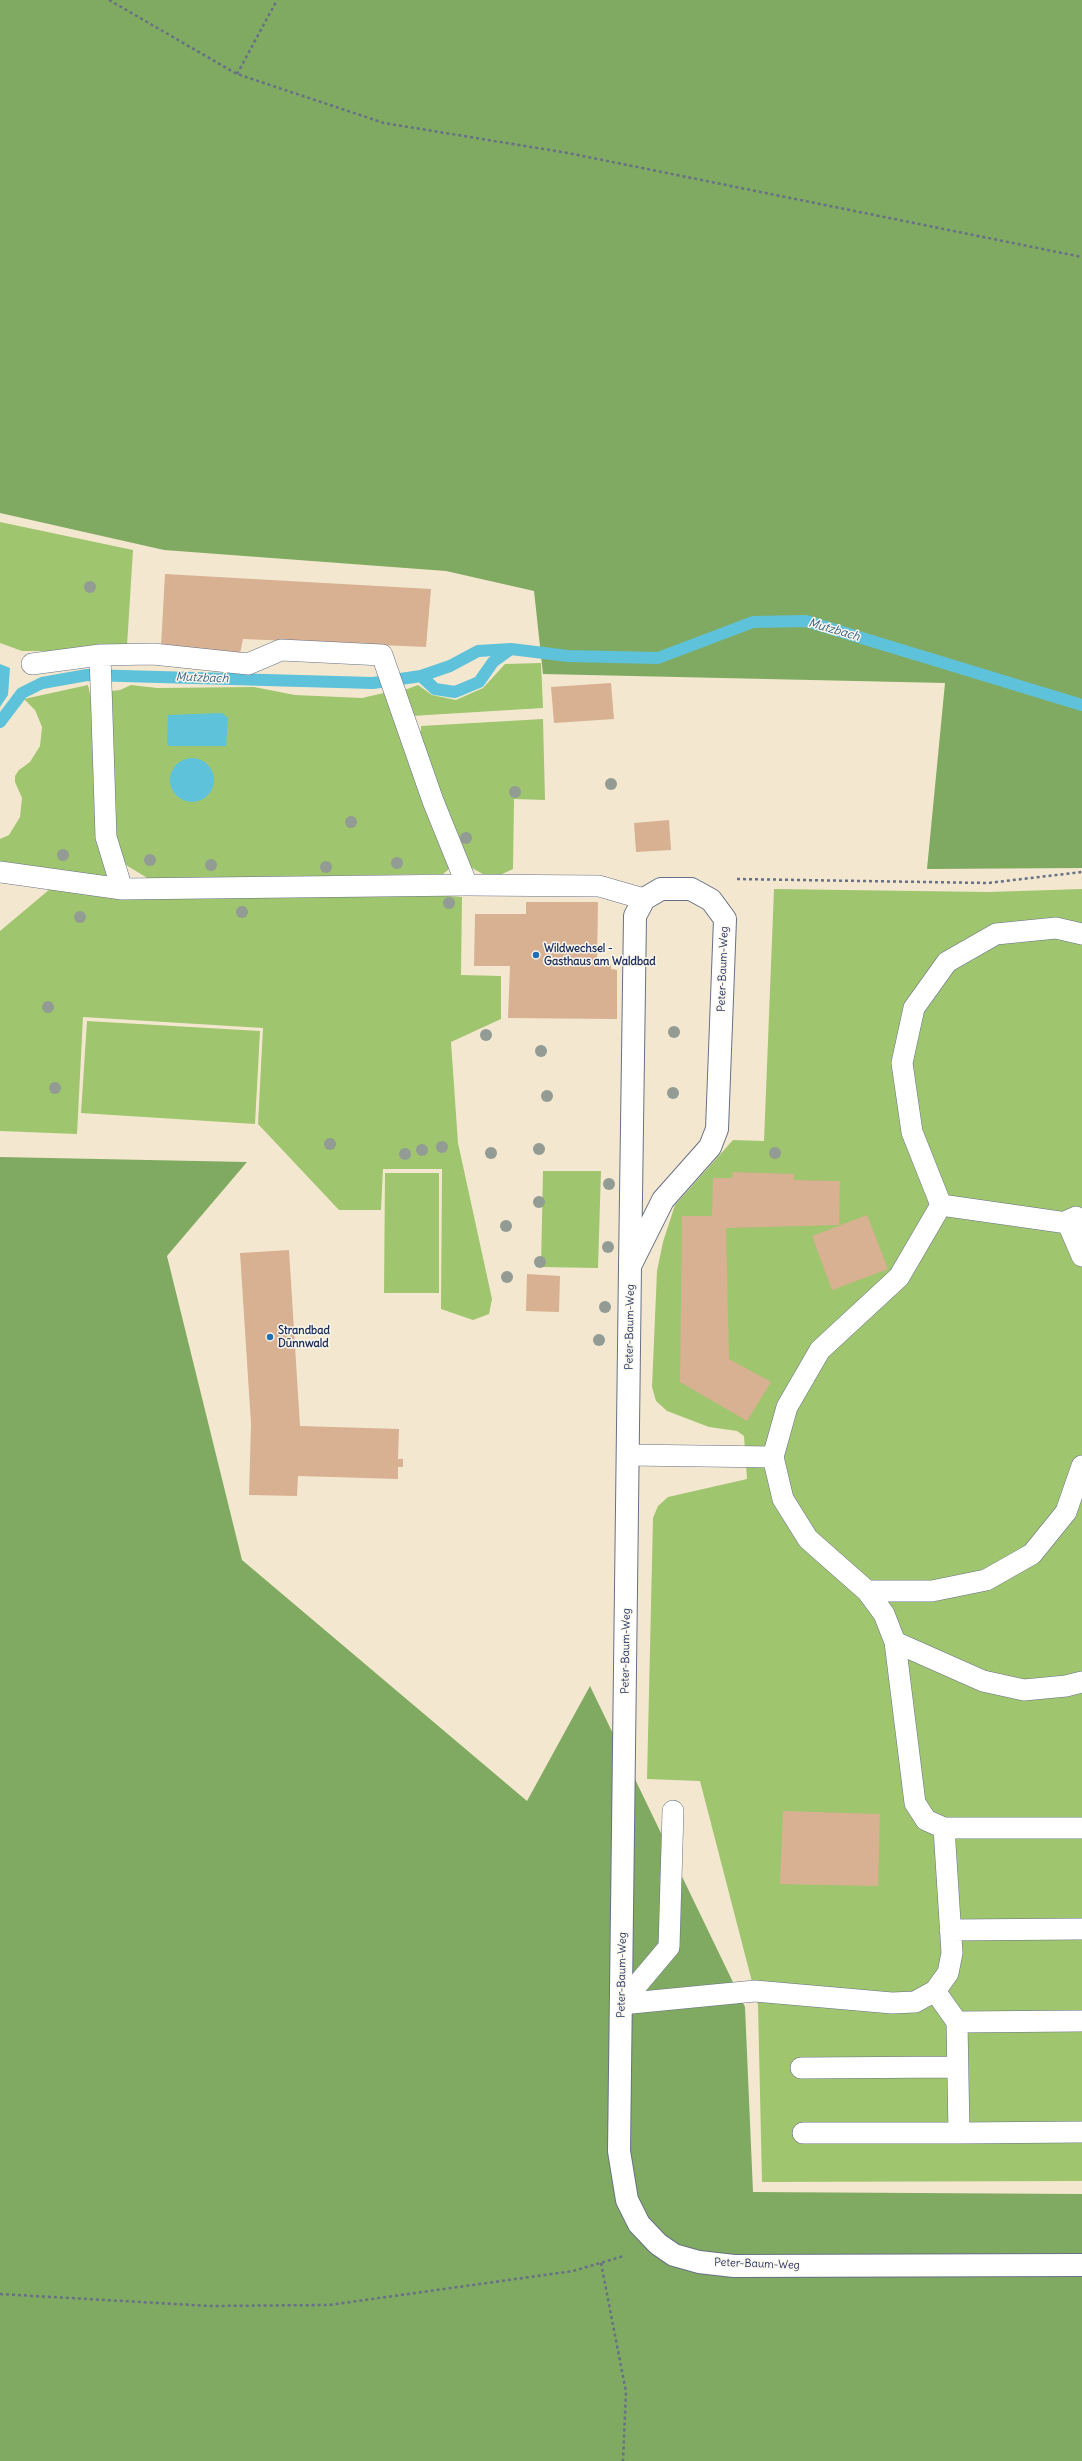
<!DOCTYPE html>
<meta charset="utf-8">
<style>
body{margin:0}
canvas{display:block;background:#f3e8cf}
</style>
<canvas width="1082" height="2461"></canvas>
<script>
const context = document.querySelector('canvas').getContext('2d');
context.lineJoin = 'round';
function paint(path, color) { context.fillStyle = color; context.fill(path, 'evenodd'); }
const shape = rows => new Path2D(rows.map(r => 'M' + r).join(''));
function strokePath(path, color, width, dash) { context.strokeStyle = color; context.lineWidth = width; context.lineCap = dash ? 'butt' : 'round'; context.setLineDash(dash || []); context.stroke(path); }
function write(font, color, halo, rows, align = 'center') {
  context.font = font + ' Delius,sans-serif'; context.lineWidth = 3; context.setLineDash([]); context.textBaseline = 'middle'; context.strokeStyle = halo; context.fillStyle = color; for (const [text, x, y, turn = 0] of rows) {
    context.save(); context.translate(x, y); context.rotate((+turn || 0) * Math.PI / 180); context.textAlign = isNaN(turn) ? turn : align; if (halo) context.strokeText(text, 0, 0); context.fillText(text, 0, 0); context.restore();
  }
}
paint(shape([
 [0,522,133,550,127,646,52,656,51,651,22,651,0,643],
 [541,663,543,708,411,716,402,691,418,685,432,695,456,700,483,688,505,664],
 [88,685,94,713,108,872,103,879,0,865,0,839,9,835,20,817,22,798,15,782,15,776,19,770,30,762,40,746,42,727,35,710,24,699],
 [131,685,157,688,254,687,295,695,362,698,388,692,450,864,448,870,443,874,149,879,126,865,113,835,110,691,120,690],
 [543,719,545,800,514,799,513,869,500,875,483,874,470,867,415,731,421,731,421,726],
 [50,889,377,891,462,897,461,975,501,976,501,1019,451,1042,458,1143,492,1299,489,1314,473,1320,441,1309,442,1169,383,1169,381,1210,339,1210,258,1124,263,1028,83,1017,77,1134,0,1131,0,931],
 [774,889,988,892,1082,889,1082,2181,762,2182,758,2005,700,1781,647,1779,653,1518,658,1506,668,1497,747,1479,744,1436,737,1431,709,1427,667,1411,656,1401,652,1387,657,1271,663,1242,675,1205,733,1140,764,1141],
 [87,1021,260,1031,255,1124,81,1113],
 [543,1171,601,1171,598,1268,541,1267],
 [385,1173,439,1173,439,1293,384,1293]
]), '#a0c56f');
paint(shape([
 [0,0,1082,0,1082,868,927,869,945,683,543,674,534,591,446,571,164,550,0,513],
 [0,1157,247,1162,167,1256,242,1560,527,1801,590,1686,745,2007,753,2192,1082,2194,1082,2461,0,2461]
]), '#80aa62');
paint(shape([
 [0,664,10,668,8,695,0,707],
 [222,713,228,718,226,746,169,746,167,743,168,715],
 '170 780a22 22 0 1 1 44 0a22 22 0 1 1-44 0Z'
]), '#5ec2db');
strokePath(shape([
 [421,676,435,689,455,692,479,682,493,662,511,649],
 [0,722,22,693,42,683,87,675,373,683,421,676,450,666,478,651,511,649,568,656,658,658,753,622,806,621,1082,705]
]), '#5ec2db', 12);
paint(shape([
 [165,574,431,589,426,647,243,639,240,654,161,646],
 [611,683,614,719,554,723,551,687],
 [669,820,671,850,636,852,634,823],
 [526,902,598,902,597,964,611,964,611,969,617,970,617,1019,508,1018,510,966,474,966,475,914,526,914],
 [733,1172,794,1174,794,1180,840,1181,839,1225,726,1228,729,1359,771,1382,747,1421,680,1382,682,1216,712,1216,713,1178,732,1178],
 [867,1215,888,1269,832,1290,812,1236],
 [289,1250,300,1426,399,1429,398,1459,403,1459,403,1467,398,1467,398,1479,298,1476,297,1496,249,1495,251,1424,240,1253],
 [527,1274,560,1276,559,1312,526,1311],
 [783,1811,880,1814,878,1886,780,1884]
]), '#d8b092');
const lane = shape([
 [100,655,106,837,122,889],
 [32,664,100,655,153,654,248,664,281,650,382,655,433,801,467,885],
 [0,872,122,889,467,885,599,886,644,899],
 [941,1205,912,1132,902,1063,914,1008,947,962,996,934,1056,928,1082,934],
 [941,1205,1082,1225],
 [1076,1217,1067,1221,1082,1256],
 [628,1455,773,1457,783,1499,808,1539,867,1591,884,1614,895,1642,983,1681,1024,1690,1066,1686,1082,1682],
 [773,1457,787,1407,820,1350,899,1277,941,1205],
 [867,1591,932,1591,986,1580,1032,1554,1066,1512,1082,1466],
 [895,1642,915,1803,926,1820,944,1828,1082,1828],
 [950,1930,1082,1929],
 [935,1991,957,2022,959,2133,1082,2132],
 [621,2004,755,1991,892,2003,915,2002,935,1991,948,1973,952,1953,944,1828],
 [621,2004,669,1947,673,1811],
 [957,2022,1082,2021],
 [801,2068,958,2067],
 [803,2133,959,2133]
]);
const street = shape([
 [661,889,691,889,711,900,725,919,717,1129,710,1147,663,1200,630,1266,635,916,644,899,661,889],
 [630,1266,619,2151,627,2200,639,2224,658,2244,674,2255,699,2262,734,2266,1082,2265]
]);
strokePath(lane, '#677086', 22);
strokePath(street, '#677086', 24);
strokePath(shape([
 [109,0,237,74,384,123,568,153,1082,257],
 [237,74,277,0],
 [737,879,988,883,1082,872],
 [601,2263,626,2392,623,2461],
 [0,2294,210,2306,329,2305,573,2271,624,2256]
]), '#677086', 2.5, [3, 3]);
strokePath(lane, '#fff', 21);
strokePath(street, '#fff', 22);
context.fillStyle = '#929b94';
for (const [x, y] of [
 [90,587],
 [611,784],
 [515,792],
 [351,822],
 [466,838],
 [63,855],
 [150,860],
 [397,863],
 [211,865],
 [326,867],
 [449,903],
 [242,912],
 [80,917],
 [48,1007],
 [674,1032],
 [486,1035],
 [541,1051],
 [55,1088],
 [673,1093],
 [547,1096],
 [330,1144],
 [442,1147],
 [539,1149],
 [422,1150],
 [491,1153],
 [775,1153],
 [405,1154],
 [609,1184],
 [539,1202],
 [506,1226],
 [608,1247],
 [540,1262],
 [507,1277],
 [605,1307],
 [599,1340]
]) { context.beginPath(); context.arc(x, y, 6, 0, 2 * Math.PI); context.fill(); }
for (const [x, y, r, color] of [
 [536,955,4,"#1f6fb2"],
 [270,1337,4,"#1f6fb2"]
]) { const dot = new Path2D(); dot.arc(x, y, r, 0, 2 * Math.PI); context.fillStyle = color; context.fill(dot); strokePath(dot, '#fbf7ec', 1.5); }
write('bold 11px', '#1b2f5e', '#fbf7ec', [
 ["Wildwechsel -",544,949],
 ["Gasthaus am Waldbad",544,962],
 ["Strandbad",278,1331],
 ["Dünnwald",278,1344]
], 'left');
write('11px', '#1b2f5e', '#fbf7ec', [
 ["Peter-Baum-Weg",723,969,-88],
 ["Peter-Baum-Weg",630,1327,-89],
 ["Peter-Baum-Weg",626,1651,-89],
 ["Peter-Baum-Weg",622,1975,-89],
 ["Peter-Baum-Weg",757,2264,2]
]);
write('italic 12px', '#2f5b84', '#fbf7ec', [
 ["Mutzbach",834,630,16],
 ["Mutzbach",202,678,2]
]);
</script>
